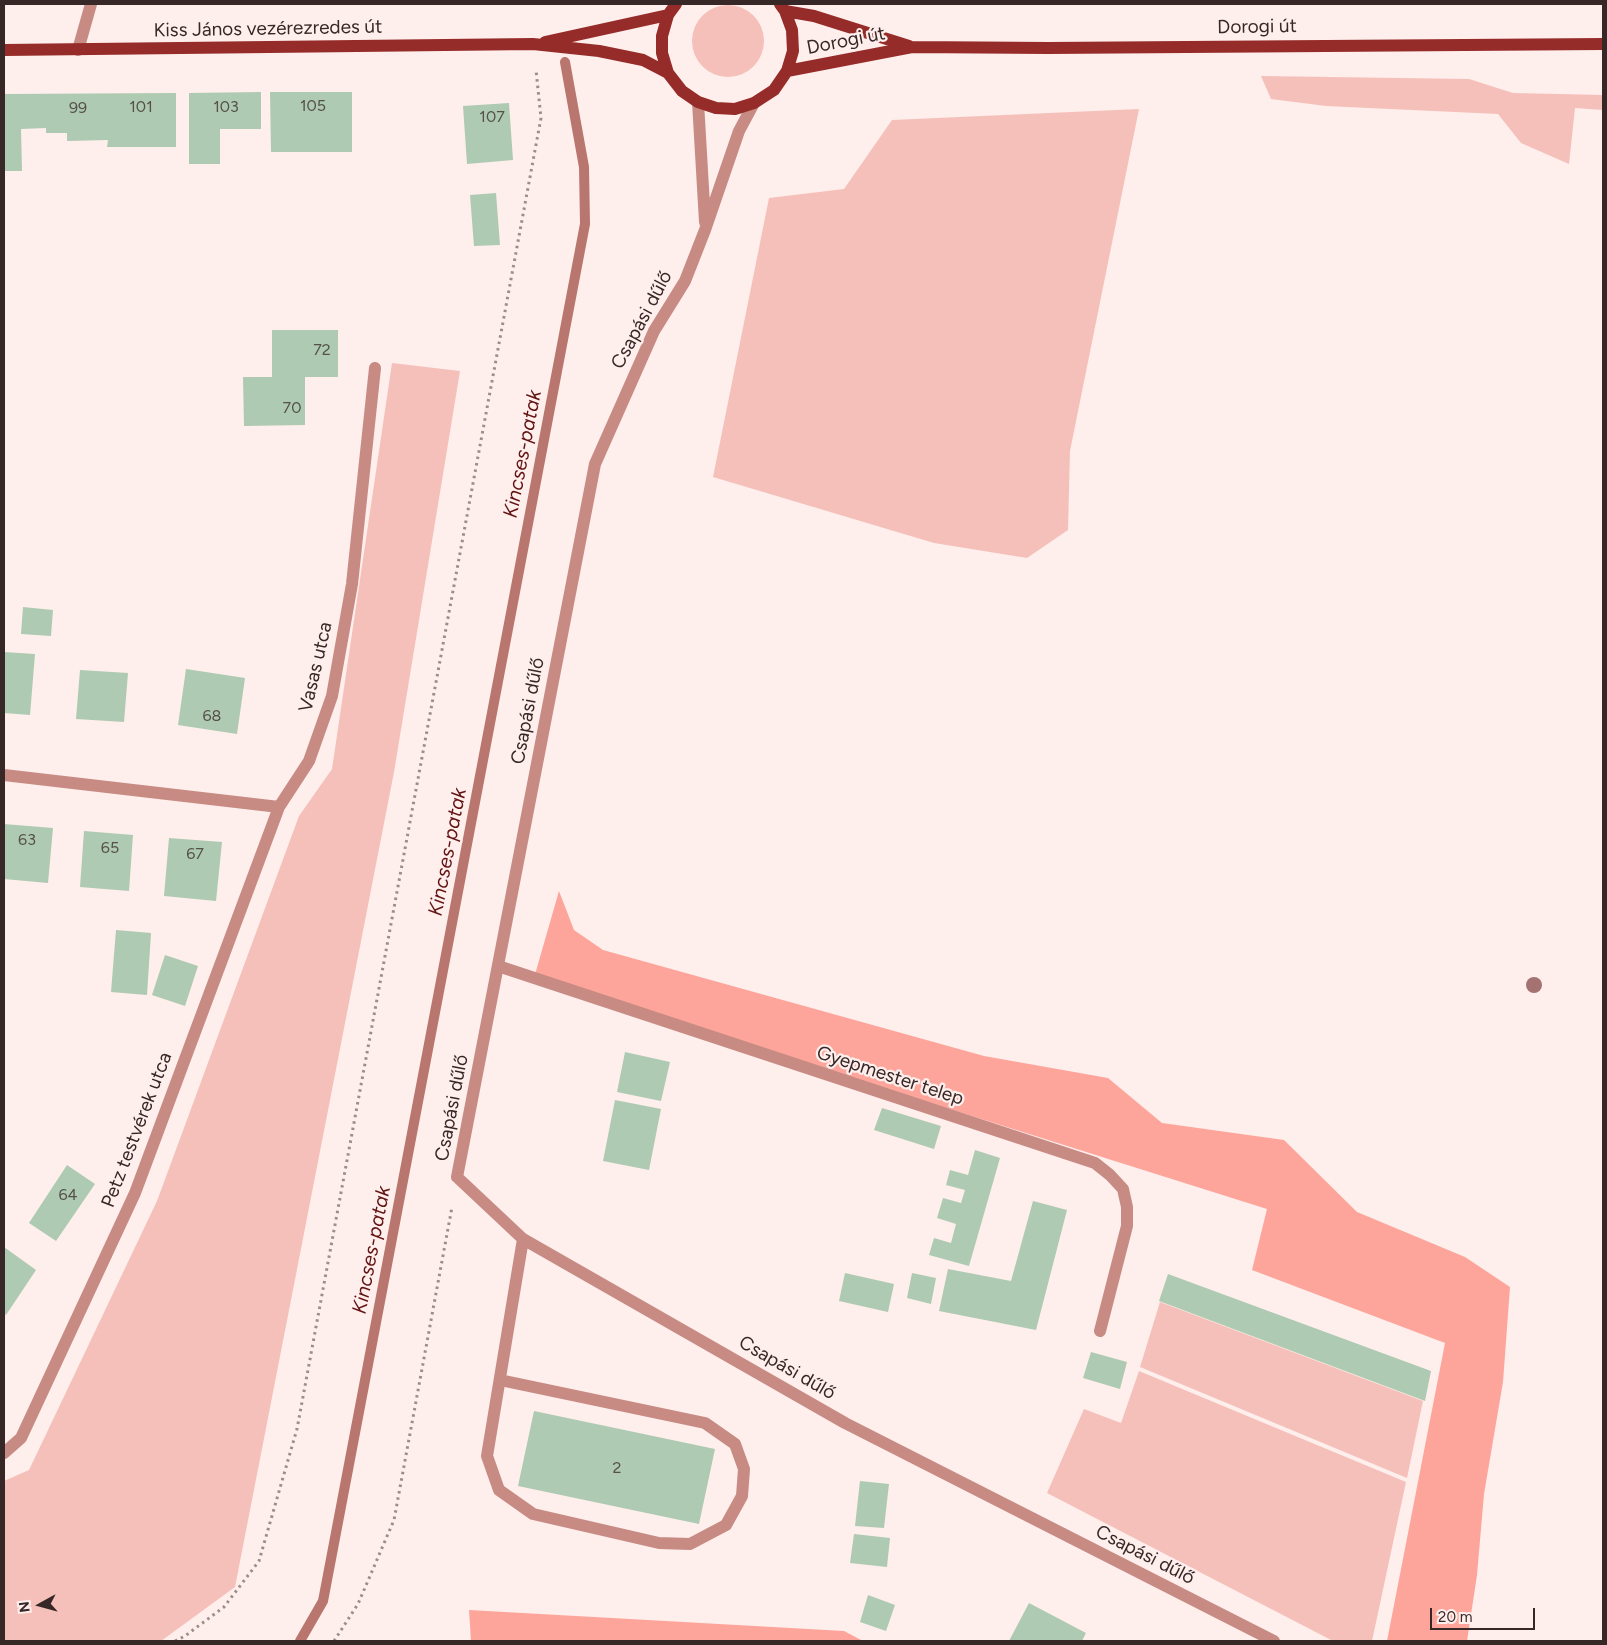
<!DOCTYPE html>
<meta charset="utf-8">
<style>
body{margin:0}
#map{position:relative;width:1607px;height:1645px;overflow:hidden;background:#feeeec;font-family:Figtree,sans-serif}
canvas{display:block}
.frame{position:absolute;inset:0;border:5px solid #372827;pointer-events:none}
.north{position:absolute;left:15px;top:1580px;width:50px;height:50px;-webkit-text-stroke:4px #feeeec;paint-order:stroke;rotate:263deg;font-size:14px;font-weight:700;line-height:20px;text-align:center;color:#372827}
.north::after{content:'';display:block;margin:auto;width:18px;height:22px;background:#372827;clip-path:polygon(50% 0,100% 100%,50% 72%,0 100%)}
.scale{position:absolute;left:1430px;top:1608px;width:105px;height:22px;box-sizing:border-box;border:2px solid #372827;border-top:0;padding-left:6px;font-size:15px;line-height:18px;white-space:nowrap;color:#372827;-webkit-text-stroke:4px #feeeec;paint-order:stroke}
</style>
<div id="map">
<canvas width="1607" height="1645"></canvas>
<div class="frame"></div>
<div class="north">N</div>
<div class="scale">20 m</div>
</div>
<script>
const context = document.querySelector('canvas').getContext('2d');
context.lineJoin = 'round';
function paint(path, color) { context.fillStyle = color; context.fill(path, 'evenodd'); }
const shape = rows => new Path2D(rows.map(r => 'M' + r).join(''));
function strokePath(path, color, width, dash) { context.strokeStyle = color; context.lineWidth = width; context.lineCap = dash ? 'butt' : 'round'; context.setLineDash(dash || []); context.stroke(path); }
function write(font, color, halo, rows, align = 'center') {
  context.font = font + ' Figtree,sans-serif'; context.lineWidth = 4.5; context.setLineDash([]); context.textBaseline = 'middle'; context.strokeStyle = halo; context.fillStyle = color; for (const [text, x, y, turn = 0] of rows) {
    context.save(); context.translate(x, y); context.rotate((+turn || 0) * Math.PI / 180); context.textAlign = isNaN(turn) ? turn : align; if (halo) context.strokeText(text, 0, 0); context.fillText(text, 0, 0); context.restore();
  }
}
paint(shape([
 '692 41a36 36 0 1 1 72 0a36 36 0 1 1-72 0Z',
 [1261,76,1469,79,1513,93,1603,95,1603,110,1575,108,1569,164,1521,143,1498,114,1326,106,1271,99],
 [1139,109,1070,451,1068,530,1027,558,934,543,713,477,769,198,844,189,892,120],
 [392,363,460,371,394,772,235,1587,161,1641,4,1641,4,1481,29,1470,157,1201,299,816,332,769],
 [1160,1302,1423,1401,1407,1478,1140,1367],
 [1139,1371,1406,1482,1372,1641,1333,1641,1047,1493,1084,1409,1121,1423]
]), '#f6c0ba');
paint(shape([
 [559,891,574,930,603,950,984,1056,1108,1078,1162,1123,1284,1140,1357,1212,1465,1257,1510,1287,1503,1382,1484,1494,1477,1575,1467,1641,1387,1641,1445,1343,1252,1270,1267,1209,534,978],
 [469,1610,844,1631,863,1641,471,1641]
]), '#fea59b');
strokePath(shape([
 [300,1641,323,1601,585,224,584,167,565,62]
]), '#b8766f', 10);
paint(shape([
 [261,92,261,129,220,129,220,164,189,164,189,93],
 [270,92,352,92,352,152,271,152],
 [176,93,176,147,107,147,108,140,67,141,67,133,46,133,46,128,21,129,22,171,4,171,4,94],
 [509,103,513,160,467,164,463,106],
 [496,193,500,245,474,246,470,195],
 [272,330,338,330,338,377,305,377,305,425,244,426,243,377,272,377],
 [23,607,53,610,51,636,21,634],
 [4,652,35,654,30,715,4,713],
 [186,669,245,678,237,734,178,725],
 [80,670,128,673,124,722,76,719],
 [4,824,53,828,48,883,4,879],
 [84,831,133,835,129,891,80,887],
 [169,838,222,842,216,901,164,896],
 [116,930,151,933,147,995,111,992],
 [165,955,198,966,185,1006,152,995],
 [625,1052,670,1062,661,1101,617,1092],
 [615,1100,661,1109,649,1170,603,1161],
 [882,1108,941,1126,934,1149,874,1130],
 [975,1150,1000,1158,969,1266,929,1255,934,1238,951,1243,956,1224,937,1218,943,1198,961,1203,965,1190,946,1185,950,1170,968,1175],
 [67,1165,95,1184,56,1241,29,1223],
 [1033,1201,1067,1210,1036,1330,939,1311,948,1269,1011,1281],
 [4,1247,36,1270,6,1315,4,1313],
 [845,1273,894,1284,888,1312,839,1301],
 [912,1273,936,1278,931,1304,907,1298],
 [1168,1274,1431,1371,1425,1401,1159,1301],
 [1091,1352,1127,1362,1120,1389,1083,1378],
 [534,1411,715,1449,699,1524,518,1486],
 [860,1481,889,1484,884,1528,855,1526],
 [854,1534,890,1538,887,1567,850,1563],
 [868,1595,895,1605,886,1631,860,1622],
 [1029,1603,1086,1633,1082,1641,1009,1641]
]), '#aecab2');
strokePath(shape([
 [175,1641,185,1636,224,1607,259,1561,297,1429,541,118,536,70],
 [334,1641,358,1604,394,1520,452,1207]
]), '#9c8d8b', 3, [2.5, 4]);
strokePath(shape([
 [78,50,91,4],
 [698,102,705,222],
 [754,103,739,131,705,230,685,281,654,331,595,464,457,1177,523,1239,845,1423,1274,1641],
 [4,775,279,807],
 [498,966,1095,1163,1110,1175,1123,1189,1127,1207,1127,1226,1100,1331],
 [500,1380,705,1423,735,1444,744,1469,742,1496,726,1525,690,1544,659,1543,533,1514,499,1490,487,1456,523,1239],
 [4,1453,21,1438,135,1193,279,807,309,761,332,696,352,584,375,368]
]), '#c78b84', 12);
strokePath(shape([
 [676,4,668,15,662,36,662,53,668,73,682,91,698,102,716,108,735,109,754,103,774,90,787,71,793,51,792,30,785,11,780,4],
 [785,11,814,16,909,46],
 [545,42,668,15],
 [4,50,533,44,599,51,643,60,668,73],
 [787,71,912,47,1048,48,1603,44]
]), '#962c29', 12);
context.fillStyle = '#a47271';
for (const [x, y] of [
 [1534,985]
]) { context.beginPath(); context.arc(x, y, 8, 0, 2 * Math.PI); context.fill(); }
write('16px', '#55504a', null, [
 ["105",313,106],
 ["101",141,107],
 ["103",226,107],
 ["99",78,108],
 ["107",492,117],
 ["72",322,350],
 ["70",292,408],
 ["68",212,716],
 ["63",27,840],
 ["65",110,848],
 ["67",195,854],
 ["64",68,1195],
 ["2",617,1468]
]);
write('19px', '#372827', '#feeeec', [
 ["Dorogi út",1257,27,-1],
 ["Kiss János vezérezredes út",268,29,-1],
 ["Dorogi út",846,41,-11],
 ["Csapási dűlő",642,320,-62],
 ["Vasas utca",316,667,-77],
 ["Csapási dűlő",528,711,-79],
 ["Gyepmester telep",890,1076,18],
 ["Csapási dűlő",452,1108,-79],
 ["Petz testvérek utca",137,1130,-69],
 ["Csapási dűlő",787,1368,30],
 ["Csapási dűlő",1145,1555,27]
]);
write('italic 20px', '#611312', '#feeeec', [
 ["Kincses-patak",523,454,-79],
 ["Kincses-patak",448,852,-79],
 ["Kincses-patak",372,1250,-79]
]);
</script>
